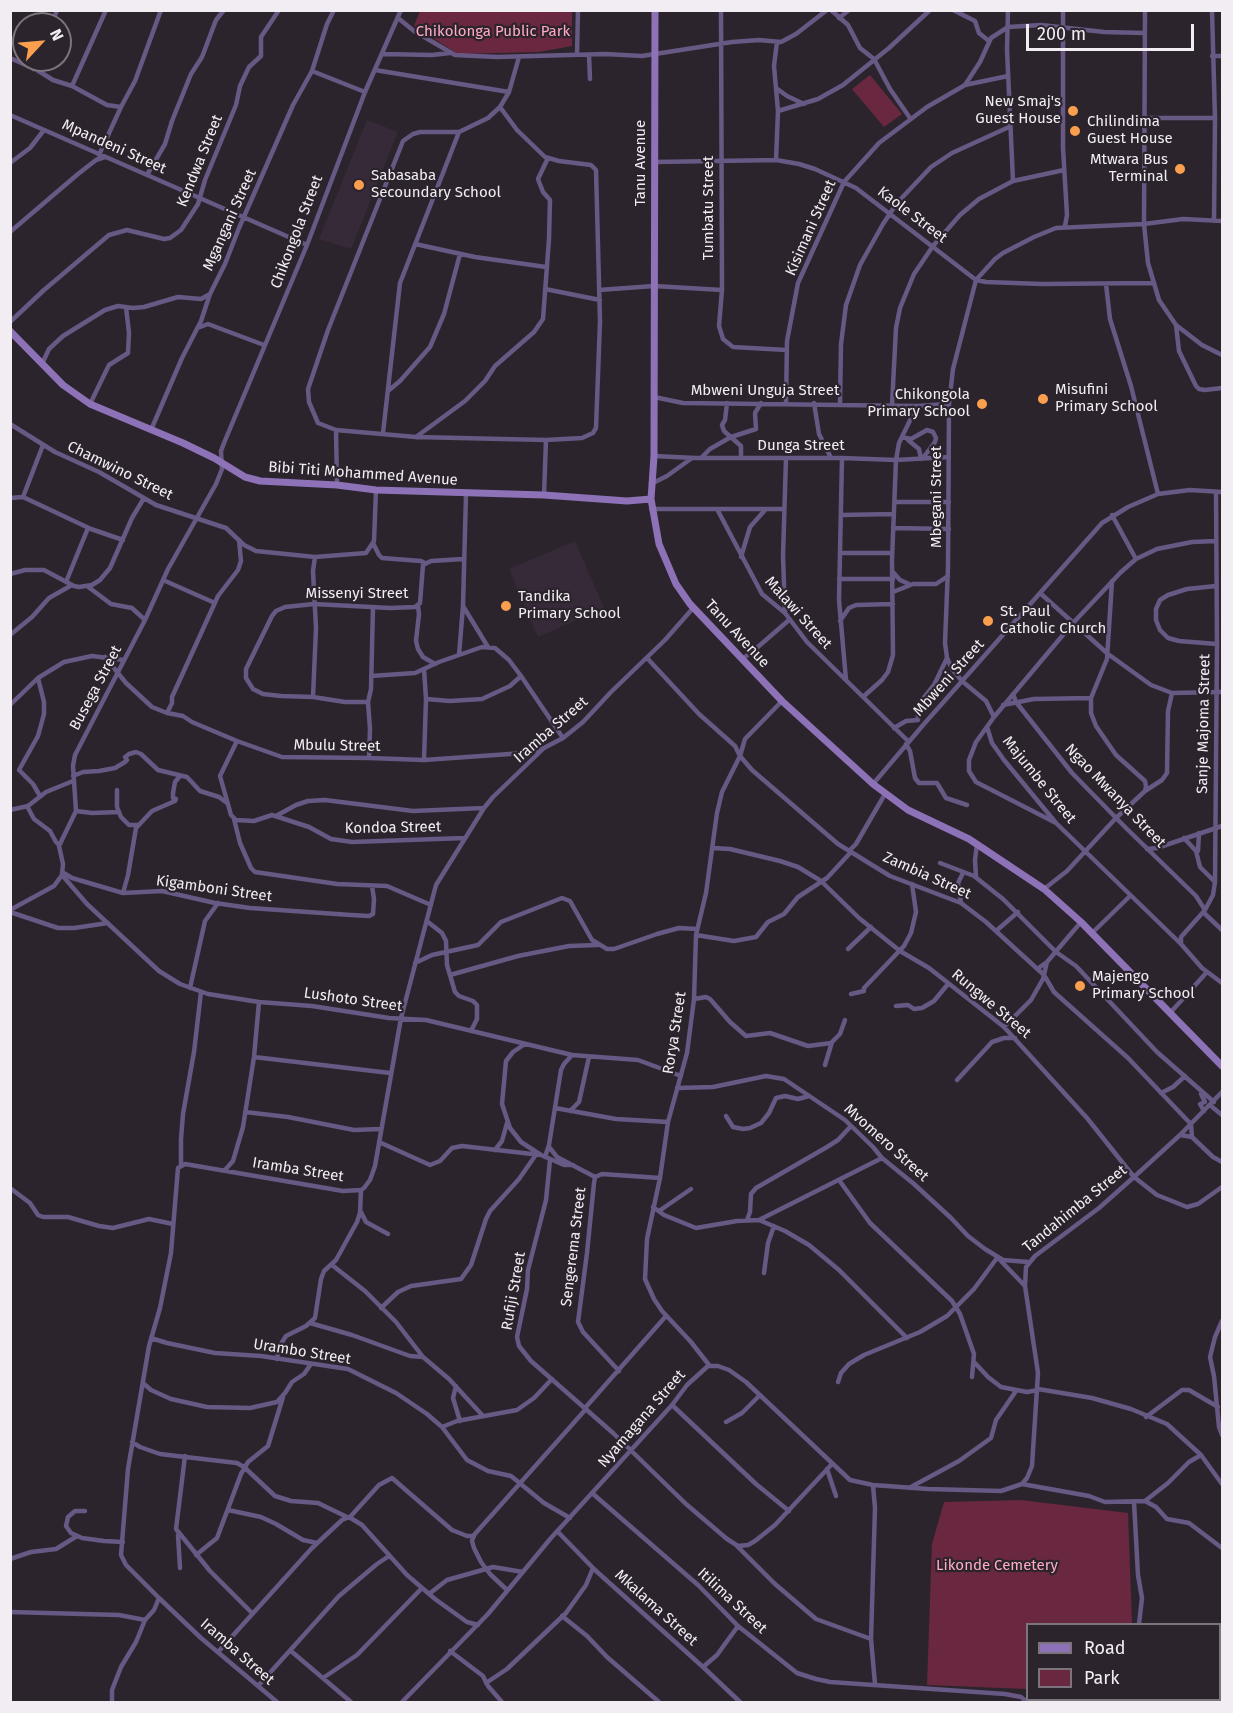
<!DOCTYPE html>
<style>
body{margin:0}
#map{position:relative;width:1233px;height:1713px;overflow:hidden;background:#2c242d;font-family:"Fira Sans",sans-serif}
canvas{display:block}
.frame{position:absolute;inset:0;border:12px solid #f2edf3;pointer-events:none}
.legend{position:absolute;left:1026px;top:1623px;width:195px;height:78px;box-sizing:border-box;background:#2c242d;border:2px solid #7b747c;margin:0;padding:8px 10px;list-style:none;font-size:18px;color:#f2edf3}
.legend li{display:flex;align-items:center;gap:12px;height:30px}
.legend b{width:30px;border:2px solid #7b747c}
.north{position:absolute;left:12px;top:12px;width:60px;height:60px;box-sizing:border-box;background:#2c242d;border:2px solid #7b747c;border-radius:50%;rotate:64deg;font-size:16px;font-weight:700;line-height:24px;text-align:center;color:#f2edf3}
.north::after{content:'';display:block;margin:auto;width:21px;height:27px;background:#fa9f4e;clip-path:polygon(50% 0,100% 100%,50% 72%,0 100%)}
.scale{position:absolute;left:1026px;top:24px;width:168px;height:27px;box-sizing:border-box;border:3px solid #f2edf3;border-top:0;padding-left:8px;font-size:18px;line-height:21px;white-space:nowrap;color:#f2edf3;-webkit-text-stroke:4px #2c242d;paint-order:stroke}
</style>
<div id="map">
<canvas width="1233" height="1713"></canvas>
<div class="frame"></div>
<ul class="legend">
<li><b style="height:8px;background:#8d72b8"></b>Road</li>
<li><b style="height:16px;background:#69283f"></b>Park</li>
</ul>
<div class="north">N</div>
<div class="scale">200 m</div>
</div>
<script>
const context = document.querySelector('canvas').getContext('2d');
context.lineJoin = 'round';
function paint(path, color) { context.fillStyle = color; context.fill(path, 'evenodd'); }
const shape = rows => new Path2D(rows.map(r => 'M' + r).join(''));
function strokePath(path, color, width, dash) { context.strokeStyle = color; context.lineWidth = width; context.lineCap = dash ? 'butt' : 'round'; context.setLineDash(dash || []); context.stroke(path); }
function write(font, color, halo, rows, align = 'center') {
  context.font = font + ' "Fira Sans",sans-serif'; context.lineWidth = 4.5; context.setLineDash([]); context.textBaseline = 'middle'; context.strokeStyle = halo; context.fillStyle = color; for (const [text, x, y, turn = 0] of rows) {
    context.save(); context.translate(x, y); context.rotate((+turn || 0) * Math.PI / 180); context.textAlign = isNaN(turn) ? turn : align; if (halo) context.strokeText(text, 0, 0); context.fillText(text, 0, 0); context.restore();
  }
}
paint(shape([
 [367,120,398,132,351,249,319,239],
 [575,541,604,608,538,637,509,569]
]), '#362938');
paint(shape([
 [420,11,572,11,572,46,539,52,458,54,414,26],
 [870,75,902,114,884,127,852,89],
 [1021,1500,1128,1513,1132,1624,1028,1624,1027,1689,927,1685,932,1544,944,1502]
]), '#69283f');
strokePath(shape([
 [721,10,722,290,719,326,723,339,733,347,786,350],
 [831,10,848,25,860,48,874,59,890,89,910,118],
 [953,10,975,21,979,33,989,41],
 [1008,10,1007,50,1013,181],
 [1063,10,1063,148,1067,215,1065,226],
 [1145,10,1144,224,1148,263,1159,300,1176,325,1202,345,1222,355],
 [1212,10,1215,118,1214,221],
 [398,18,414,31,455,55,497,57,605,54,642,56,732,42,759,40,781,42,796,34,827,10],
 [839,18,849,10],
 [52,24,57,10],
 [382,54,432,55,450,53],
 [577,55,578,10],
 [589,55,590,79],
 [1212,56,1222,56],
 [10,58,37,70,53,80,72,86,107,105,121,107],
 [33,69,37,60],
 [375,70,509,92],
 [312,71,365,92],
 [965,85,980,62,991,38,1008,27,1041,25,1104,32,1145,33],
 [72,86,106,10],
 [776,88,787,96,804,104],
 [500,107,517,130,545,157,559,161,591,165,596,170,600,321,596,428,593,433,582,438,546,440,416,437,336,430,318,423,309,402,308,389,328,330,403,141,413,134,420,132,459,132,488,118,500,107,509,92,519,57],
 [778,111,818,99,843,85,889,48,930,10],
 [10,115,307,245],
 [1145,118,1215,118],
 [99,155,121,107,135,81,161,10],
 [776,160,778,111,774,66,777,42],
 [655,162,776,160,799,164,815,169,856,188,976,280,986,282,1042,284,1153,283],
 [10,163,30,148,44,130],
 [147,175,165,144,172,121,191,74,202,57,216,20,224,10],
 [10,232,78,174,96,160,105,157],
 [415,244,475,257,546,267],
 [1106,284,1110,319,1131,386,1158,494],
 [545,289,600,300],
 [599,290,654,286,722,290],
 [10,322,44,290,109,235,127,230,164,239,170,238,181,230,198,204,205,180,236,105,240,86,249,67,261,56,261,37,279,10],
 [1176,325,1179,351,1196,386,1199,389,1205,390,1222,388],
 [200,327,208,324,264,345],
 [42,364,49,349,63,336,105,310,118,306,133,308,144,307,178,297,201,299,210,294,225,264,239,228,293,105,312,71,327,24,334,10],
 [388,391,400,381,430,347,444,314,460,254],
 [654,397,683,403,917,406,949,404],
 [727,403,725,420,722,425,724,431,741,446,741,458],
 [786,403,787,341,798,283,844,182,879,143,927,107,965,85,1008,76],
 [814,403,819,434,831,458],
 [90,404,109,365,128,353,129,333,126,307],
 [840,404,841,344,846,305,860,265,883,224,897,203,931,167,952,153,1009,127],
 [892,405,896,328,900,308,914,274,933,246,960,215,979,199,1013,181,1064,170],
 [10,424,55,452,99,472,156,505,226,528,244,545,256,551,315,557,366,553,374,541,376,490],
 [151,430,182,358,201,321,210,294],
 [336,430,337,485],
 [383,433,400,283,459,132],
 [416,437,465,401,485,381,495,366,534,332,543,319,549,239,550,200,543,192,538,179,548,158],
 [902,437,911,439,927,430,933,432,936,438,935,442,923,458],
 [908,440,919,449,921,459],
 [654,456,695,458,842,458,896,460,949,457],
 [701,458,710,449,731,437,756,429,755,413,761,403],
 [842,458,839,600,846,680],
 [651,484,667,476,692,458],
 [544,495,546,440],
 [23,497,91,529,123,540],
 [10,498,23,497,43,445],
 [895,502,949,502],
 [651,509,783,509],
 [717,509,762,594,785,613,807,642,908,741],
 [841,515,894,514],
 [1112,515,1136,559],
 [893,528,949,529],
 [373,543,379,555,382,558,421,561,425,563],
 [840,553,892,553],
 [741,557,750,527,765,510],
 [892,571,900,580,909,584],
 [10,574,25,570,44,570,74,586,79,587,92,585,100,580,110,568,132,518,144,498],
 [839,579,893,579],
 [163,580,215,603],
 [66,582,88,528],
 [87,586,111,604,132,608,145,620],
 [1216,586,1187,589,1168,595,1160,600,1156,609,1156,620,1160,630,1168,638,1179,641,1217,644],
 [893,592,913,584,936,584,948,576],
 [1040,593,1108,654,1151,685,1172,693,1222,692],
 [418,606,419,614,416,641,418,649,423,657,435,664],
 [463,606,488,647],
 [785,613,783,556,786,458],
 [840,621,849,608,856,605,893,604],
 [10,635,32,617,49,598,72,585],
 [459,655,463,606,466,494],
 [105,657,126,683,152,707,167,713,183,716,192,722,237,741,282,757,369,758,424,760,524,753,544,748],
 [647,658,699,714,735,746,740,756,752,770,838,844,890,876,961,903,986,922,1044,975,1054,992,1128,1058,1187,1120,1191,1124,1192,1137],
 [742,659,752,652,789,620],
 [424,669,426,699,424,760],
 [371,676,415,673,439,662,482,647,495,648,509,660,521,676,563,738],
 [38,678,44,702,44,714,38,736,19,770,33,784,40,796],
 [1013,694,1016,702,1072,773,1126,828,1196,896,1205,910],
 [313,697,316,628,313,571,315,557],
 [863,697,882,680,888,672,893,655,892,560,896,460,899,443,917,406],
 [426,699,450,701,482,699,510,686,521,676],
 [368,702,345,702,313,697,281,696,263,694,253,689,246,678,246,669,272,616,276,611,285,607,314,604,390,608,415,607,420,603,423,565,431,561,463,559],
 [10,705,38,678,64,662,92,656,124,660],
 [1003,705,1034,699,1091,698],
 [167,713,172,703,172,697,218,596,238,570,241,561,239,540],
 [994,717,986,701,962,681,952,669,947,658,945,643,948,567,949,404,953,369,976,280,995,259,1003,253,1034,237,1056,228,1144,224,1183,219,1222,221],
 [987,727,992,743,1004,760,1056,823,1181,944,1202,968,1222,983],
 [894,728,906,721,918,720,918,705,934,685,947,658],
 [237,741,220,776,231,815,236,820,254,821,272,815,309,827,331,839,352,842,465,838],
 [906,744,910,751,915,778,919,783,937,783,946,798,967,805],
 [369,758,370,729,368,702,371,689,373,607],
 [73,776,83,772,99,771,115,768,125,762,127,760,125,757,129,754,136,752,141,754,158,770,187,777,200,791,219,797,227,803],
 [873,784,924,724,1102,523,1128,507,1158,494,1190,490,1222,492],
 [117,790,117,807,121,817,129,825,138,825],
 [1145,791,1162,780,1167,773,1168,711,1172,693],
 [27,806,34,819,50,831,56,842,59,845],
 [10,810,28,806,46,792,73,781],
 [76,811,92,813,119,812],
 [276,816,296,805,308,801,325,800,413,811,484,808],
 [234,819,240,843,251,868,255,872,337,884,387,886,431,905],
 [1056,823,976,782,969,771,969,760,976,742,994,717,1073,623,1121,572,1136,559,1157,549,1192,542,1216,541],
 [1184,838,1196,851,1200,867,1215,882],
 [712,848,730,849,780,861,798,867,821,881,859,918,900,951,929,968,1004,1027,1087,1118,1134,1177,1157,1195,1187,1207,1198,1204,1222,1187],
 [1147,849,1157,848,1222,826],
 [849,851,856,844,885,794],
 [1198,851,1199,833],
 [940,863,974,876,1003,899,1056,952,1076,966,1157,1052,1214,1102],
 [62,872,72,878,123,893,162,891,215,903,250,908,351,915,369,916,373,914,374,899,372,886],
 [62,875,87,904,159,971,180,984,208,994,259,1002,312,1006,389,1018,426,1020,572,1055,638,1060,681,1076],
 [976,877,975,860,977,844],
 [1044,889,1067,871,1116,818,1145,791,1146,787,1145,781,1116,755,1096,726,1091,713,1091,698,1107,659,1112,581],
 [123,893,128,875,136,828,152,811,175,801,176,799,173,798,173,793,175,782,180,776],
 [961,903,958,883,963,873],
 [10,910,54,886,62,875,63,864,59,846,76,811,73,766,75,755,145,620,168,569,216,484,222,469,221,451,224,443,307,245,365,92,401,10],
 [10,912,58,928,74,928,108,923],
 [1203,912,1222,930],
 [428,922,442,933,446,941,447,965,455,992,459,996,473,1001,477,1005,477,1019,471,1031],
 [996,931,1018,912],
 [1091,934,1130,896],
 [696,935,734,941,756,937,768,922,784,914,798,897,827,878,851,852],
 [1181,944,1181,937,1205,910,1213,895,1215,882,1217,644,1216,492],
 [848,949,871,927],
 [415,963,432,955,478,945,501,922,562,898,570,901,592,940,607,949,614,949,657,934,679,928,697,929],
 [1037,969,1047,962,1081,922],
 [450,975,518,956,569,946,598,945],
 [190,988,205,921,218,903],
 [851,994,864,991,864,988,904,946,911,933,916,912,912,884],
 [694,999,706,997,710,999,730,1022,746,1036,770,1033,808,1046,831,1043,840,1034,845,1020],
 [896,1006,908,1005,914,1009,922,1008,934,1001,948,984],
 [1170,1013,1207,972],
 [1004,1027,1031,1000,1043,979,1047,962],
 [525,1044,513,1052,506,1061,502,1104,510,1128,521,1142,541,1155],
 [254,1057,390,1073],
 [825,1065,832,1042],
 [957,1080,992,1042,1004,1038,1015,1038],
 [677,1088,713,1087,766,1076,784,1079,845,1120,873,1147,882,1158,914,1184,951,1218,968,1236,985,1249,1003,1260,1028,1262],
 [1161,1093,1173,1087,1185,1076],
 [1201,1094,1205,1102,1200,1104,1204,1111],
 [1211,1106,1222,1115],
 [555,1108,616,1119,668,1122],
 [570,1111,579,1102,589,1057],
 [245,1112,288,1117,354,1130,380,1129],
 [726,1116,733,1127,743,1129,750,1128,761,1123,769,1113,776,1098,785,1096,798,1099,809,1096],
 [1180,1135,1192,1137,1213,1157,1222,1162],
 [379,1142,430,1165,440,1161,452,1148,462,1146,541,1155,564,1165,573,1165],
 [549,1147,557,1157,595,1177],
 [495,1150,502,1141,507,1123],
 [545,1157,549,1145,561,1070,564,1064,572,1055],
 [550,1160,546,1200,528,1270,527,1289,517,1337,519,1346,531,1361,613,1433,686,1504,727,1539,738,1546,748,1545,755,1541,775,1525,832,1464],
 [181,1165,181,1139,183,1114,194,1052,201,992],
 [225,1170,233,1161,243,1127,254,1057,259,1002],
 [839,1180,870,1223,952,1301,960,1314,974,1354,972,1377],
 [10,1188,30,1203,38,1215,43,1217,68,1217,99,1226,113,1228,149,1219,173,1224],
 [653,1207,664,1215,696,1228,737,1221,759,1220,785,1231,809,1245,839,1270,907,1338],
 [659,1211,691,1189],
 [361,1212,366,1222,388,1234],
 [747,1220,750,1212,751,1194,756,1188,827,1147,838,1140,851,1126],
 [759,1220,882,1158],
 [1000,1260,1025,1286],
 [332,1265,365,1291,396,1322,423,1357,449,1379,483,1416],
 [764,1273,768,1243,774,1226],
 [381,1308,398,1292,411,1286,461,1279,471,1265,486,1219,490,1211,519,1179,535,1156],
 [1222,1321,1215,1337,1210,1357,1214,1376,1219,1427,1222,1435],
 [310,1323,352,1335,410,1356,423,1357],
 [151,1338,167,1343,215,1353,261,1356,348,1369,396,1393,427,1414,442,1427,467,1460,488,1471,511,1476,544,1503,570,1518],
 [277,1359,279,1347,286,1336,306,1326,315,1318,321,1279,324,1271,336,1260,357,1222,360,1213,361,1190],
 [974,1362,988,1377,1001,1387,1027,1392,1038,1390],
 [709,1365,691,1342,662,1311,654,1299,645,1279,647,1239,660,1178,668,1122,687,1053,694,999,696,935,706,893,717,813,722,792,740,756,745,739,782,701],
 [619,1371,583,1332,578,1322,587,1253,594,1183,595,1177,602,1174,660,1178],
 [838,1382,841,1373,849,1364,864,1355,920,1332,947,1316,974,1289,997,1258],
 [143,1383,151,1390,171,1399,207,1407,250,1408,277,1402,285,1393,292,1382,304,1374,311,1364],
 [456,1386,453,1398,460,1421],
 [1038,1389,1092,1398,1131,1409,1167,1424,1201,1455,1222,1484],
 [672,1405,756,1484,789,1511],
 [585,1408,666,1316],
 [1146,1417,1182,1390,1189,1390,1218,1407],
 [726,1422,742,1413,760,1395],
 [442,1427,457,1421,517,1410,534,1398,552,1379],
 [132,1442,140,1447,160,1454,237,1463,244,1467,275,1496,291,1501,318,1503,347,1517],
 [185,1456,176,1529,210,1571,252,1613],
 [827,1469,836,1496],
 [1022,1484,1089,1496,1105,1502,1145,1501,1168,1483,1189,1462,1201,1455],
 [873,1485,875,1508,871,1639,875,1684],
 [909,1488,959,1461,991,1438,996,1420,1016,1391],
 [592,1493,698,1585,738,1626,797,1673,816,1679,830,1682,1005,1694,1021,1697,1027,1702],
 [1145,1501,1156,1507,1167,1519,1189,1523,1222,1548],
 [1134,1502,1138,1575,1142,1598,1139,1624],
 [228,1510,261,1517,276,1524,303,1540,317,1543],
 [85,1511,75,1511,68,1517,66,1526,71,1533,82,1538,104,1541,123,1542],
 [350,1517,379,1485,392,1478,452,1530,467,1536,474,1536],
 [557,1531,595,1570,703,1667,740,1702],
 [178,1535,180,1568],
 [736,1545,775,1584,816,1619,871,1639],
 [196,1555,217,1538,241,1474,248,1462,268,1446,283,1397],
 [10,1559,31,1552,56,1549,77,1536],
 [486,1569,493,1567,523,1572],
 [507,1590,490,1574,481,1562,474,1548,472,1541,474,1535,586,1409],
 [429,1594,447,1580,486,1569],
 [10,1612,119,1615,145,1620],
 [562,1616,587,1636,607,1657,659,1702],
 [291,1651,351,1702],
 [450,1651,483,1676,488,1686,502,1702],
 [218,1652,312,1548,342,1520,349,1517,362,1525,407,1575,435,1599,467,1622,478,1625],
 [703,1667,717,1655,738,1626],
 [323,1678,357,1655,422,1588],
 [486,1683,507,1669,566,1613,586,1585,593,1568],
 [258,1686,339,1596,377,1564,389,1556],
 [1220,1695,1222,1694],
 [1146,1700,1152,1702],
 [112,1702,112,1690,121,1667,136,1642,145,1620,154,1610,159,1598],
 [277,1702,201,1638,159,1598,126,1565,121,1555,128,1469,149,1346,160,1308,171,1253,178,1168,185,1164,343,1191,361,1190,364,1188,370,1180,375,1166,401,1018,436,885,484,808,493,797,544,748,563,738,583,722,611,692,665,640,694,607],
 [402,1702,488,1614,551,1538,672,1405,687,1385,708,1366,718,1366,729,1370,746,1382,850,1480,873,1485,928,1489,1001,1491,1022,1484,1027,1478,1032,1466,1038,1373,1025,1286,1026,1267,1035,1256,1099,1208,1134,1177,1180,1135,1222,1092],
 [1200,1702,1203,1700]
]), '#685884', 4.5);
strokePath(shape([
 [655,10,654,456,651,499,659,544,676,584,690,604,782,701,873,784,908,810,969,839,1044,889,1081,922,1222,1066],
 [10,331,63,385,90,404,183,443,214,458,245,477,260,481,337,485,376,490,544,495,627,501,651,499]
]), '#8d72b8', 7);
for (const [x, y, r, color] of [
 [1073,111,6,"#fa9f4e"],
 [1075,131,6,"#fa9f4e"],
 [1180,169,6,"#fa9f4e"],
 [359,185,6,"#fa9f4e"],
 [1043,399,6,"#fa9f4e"],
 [982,404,6,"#fa9f4e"],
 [506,606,6,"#fa9f4e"],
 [988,621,6,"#fa9f4e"],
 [1080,986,6,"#fa9f4e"]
]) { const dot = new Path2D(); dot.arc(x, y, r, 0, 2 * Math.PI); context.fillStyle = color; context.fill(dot); strokePath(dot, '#2c242d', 2); }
write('15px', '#ffabc4', '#2c242d', [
 ["Chikolonga Public Park",493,32],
 ["Likonde Cemetery",997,1566]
]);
write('15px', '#f2edf3', '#2c242d', [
 ["New Smaj's",1061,102,"right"],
 ["Guest House",1061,119,"right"],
 ["Chilindima",1087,122],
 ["Guest House",1087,139],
 ["Mtwara Bus",1168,160,"right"],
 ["Terminal",1168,177,"right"],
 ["Sabasaba",371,176],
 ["Secoundary School",371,193],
 ["Misufini",1055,390],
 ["Primary School",1055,407],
 ["Chikongola",970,395,"right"],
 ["Primary School",970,412,"right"],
 ["Tandika",518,597],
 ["Primary School",518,614],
 ["St. Paul",1000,612],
 ["Catholic Church",1000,629],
 ["Majengo",1092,977],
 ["Primary School",1092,994]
], 'left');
write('15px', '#f2edf3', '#2c242d', [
 ["Mpandeni Street",114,147,24],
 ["Kendwa Street",200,161,-68],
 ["Tanu Avenue",641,163,-90],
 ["Tumbatu Street",709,208,-90],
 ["Kaole Street",912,215,37],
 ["Mgangani Street",230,220,-66],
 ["Kisimani Street",811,228,-66],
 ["Chikongola Street",297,232,-69],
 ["Mbweni Unguja Street",765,391],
 ["Dunga Street",801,446],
 ["Chamwino Street",120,471,26],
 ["Bibi Titi Mohammed Avenue",363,474,4],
 ["Mbegani Street",937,497,-90],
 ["Missenyi Street",357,594],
 ["Malawi Street",798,613,48],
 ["Tanu Avenue",737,634,47],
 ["Mbweni Street",949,678,-48],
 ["Busega Street",96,688,-62],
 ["Sanje Majoma Street",1204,724,-89],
 ["Iramba Street",551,730,-41],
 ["Mbulu Street",337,746,1],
 ["Majumbe Street",1039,780,51],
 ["Ngao Mwanya Street",1115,796,46],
 ["Kondoa Street",393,828,-1],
 ["Zambia Street",927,876,24],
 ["Kigamboni Street",214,889,8],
 ["Lushoto Street",353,1000,8],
 ["Rungwe Street",991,1004,40],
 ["Rorya Street",675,1033,-81],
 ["Mvomero Street",886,1143,42],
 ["Iramba Street",298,1170,9],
 ["Tandahimba Street",1075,1209,-39],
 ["Sengerema Street",574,1247,-83],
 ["Rufiji Street",514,1291,-80],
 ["Urambo Street",302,1352,9],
 ["Nyamagana Street",642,1419,-49],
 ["Itilima Street",732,1601,43],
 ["Mkalama Street",656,1608,42],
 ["Iramba Street",237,1652,41]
]);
</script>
